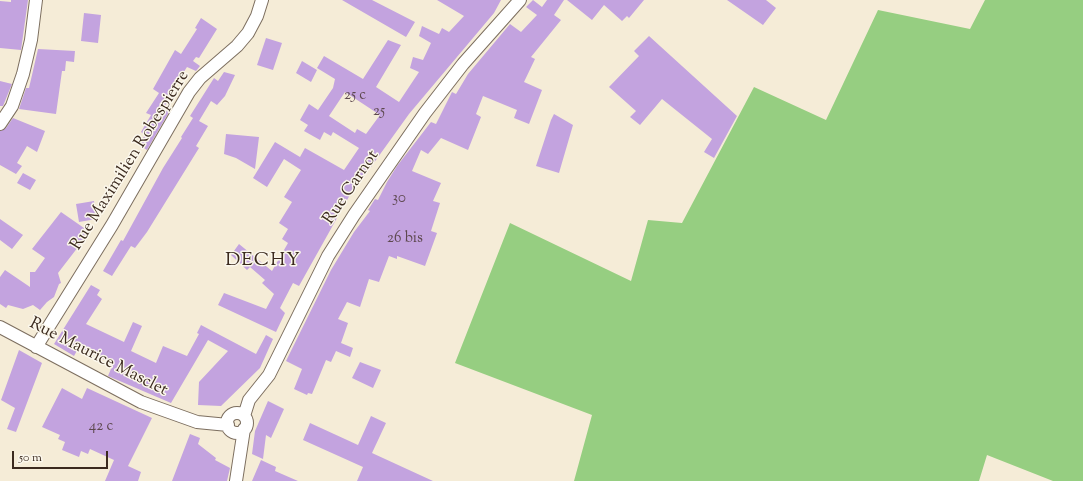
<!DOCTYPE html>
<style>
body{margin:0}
#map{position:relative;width:1083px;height:481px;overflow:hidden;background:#f5ecd7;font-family:"Sorts Mill Goudy",serif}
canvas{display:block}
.scale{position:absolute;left:12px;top:451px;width:96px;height:18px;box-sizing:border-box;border:2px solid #3b2a1e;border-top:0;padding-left:5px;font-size:12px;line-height:14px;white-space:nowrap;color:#3b2a1e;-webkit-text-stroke:3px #fbf7ec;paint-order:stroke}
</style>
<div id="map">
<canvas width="1083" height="481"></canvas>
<div class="scale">50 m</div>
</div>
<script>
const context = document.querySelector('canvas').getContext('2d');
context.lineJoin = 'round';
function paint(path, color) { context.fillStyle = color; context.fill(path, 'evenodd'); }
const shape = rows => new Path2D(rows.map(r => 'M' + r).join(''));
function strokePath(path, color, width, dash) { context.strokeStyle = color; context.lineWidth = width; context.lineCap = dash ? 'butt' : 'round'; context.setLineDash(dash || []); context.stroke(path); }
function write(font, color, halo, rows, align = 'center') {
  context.font = font + ' "Sorts Mill Goudy",serif'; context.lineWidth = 3; context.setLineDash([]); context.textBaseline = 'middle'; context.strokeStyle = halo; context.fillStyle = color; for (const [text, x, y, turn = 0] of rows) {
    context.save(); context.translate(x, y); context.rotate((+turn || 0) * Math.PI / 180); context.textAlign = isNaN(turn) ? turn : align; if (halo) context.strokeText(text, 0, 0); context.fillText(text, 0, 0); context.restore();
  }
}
paint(shape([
 [985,0,1083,0,1083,481,1053,481,987,455,979,481,574,481,592,415,455,363,510,223,631,281,648,220,682,223,754,87,826,120,878,10,970,29]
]), '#96ce81');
paint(shape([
 [11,0,28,0,21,50,0,48,0,1,11,2],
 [342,0,372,0,415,22,406,37],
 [437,0,501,0,494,13,409,114,358,185,356,184,299,286,293,283,280,308,285,313,276,332,218,305,224,293,266,309,274,294,262,283,265,280,250,267,247,270,231,255,239,244,272,271,288,243,282,239,288,229,279,223,292,202,284,197,301,170,284,159,267,187,253,178,275,142,300,157,305,148,344,170,359,148,333,132,331,136,324,132,320,140,304,131,308,125,300,120,309,104,318,110,333,88,335,79,317,68,324,56,363,79,388,40,401,45,376,87,399,102,419,72,410,68,413,57,423,60,431,43,419,36,422,26,439,34,442,28,449,32,464,16],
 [345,92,380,115,366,134,357,129,355,133,329,116],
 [533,0,542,7,547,0,564,0,554,15,561,20,531,57,535,59,524,82,542,90,529,124,514,118,517,110,483,96,476,114,481,117,468,150,441,138,428,154,421,150,412,171,441,183,433,201,440,203,431,231,437,233,425,266,397,256,397,259,389,256,379,282,369,279,360,307,347,302,338,319,348,323,341,343,353,348,350,357,336,351,331,362,326,360,312,394,308,393,307,395,294,389,302,369,286,361,331,270,354,232,370,211,368,210,375,199,378,200,387,182,397,166,431,122,436,124,452,92,456,94,468,74,510,24,521,32,537,15,526,7],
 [567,0,644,0,629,18,627,16,622,21,604,5,592,20],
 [727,0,766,0,776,8,763,25],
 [84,13,101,15,98,43,81,41],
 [201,18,217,29,199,58,196,57,193,61,200,66,196,71,187,67,167,98,169,99,163,109,169,112,147,150,139,145,145,135,141,132,151,115,146,113,159,93,153,89,175,50,181,54,197,29,195,28],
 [649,36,737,116,714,158,704,152,712,139,662,99,640,125,630,117,636,111,609,87,639,56,634,51],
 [266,38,282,43,273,70,257,65],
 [38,49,75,51,74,62,66,61,65,71,62,71,56,114,19,109,26,88,29,88],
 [302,61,317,70,311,82,296,73],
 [224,72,235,75,225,96,217,105,211,101,199,121,208,126,196,146,199,148,147,232,135,248,131,246,112,276,103,271,121,240,123,241,163,168,182,138,181,137,193,118,190,116,214,78,218,81],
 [0,81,12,84,3,106,0,106],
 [554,114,573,125,559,173,536,166,551,120],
 [13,118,45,131,37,152,27,146,17,163,22,166,16,174,0,165,0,131,6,128],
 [226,134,259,137,255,169,236,158,224,154],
 [23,173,36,180,30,190,17,183],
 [94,201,96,219,79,222,76,204],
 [61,212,84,228,85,238,58,273,61,283,59,284,54,297,47,302,40,310,33,305,23,309,8,305,6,308,0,304,0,277,5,270,30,287,30,272,35,272,45,258,32,249],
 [0,219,23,235,12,249,0,240],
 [91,285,100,290,97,295,102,299,86,324,124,342,133,322,142,326,131,351,156,363,163,346,187,356,199,334,197,333,201,325,256,354,266,335,273,339,260,368,221,406,198,405,199,382,228,351,208,340,171,403,108,376,113,364,79,347,74,356,54,344],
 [19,350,42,363,16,432,7,429,15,408,1,400],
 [360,362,381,370,373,388,352,378],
 [62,388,82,399,87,388,152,418,128,466,141,472,138,481,105,481,114,460,90,449,88,454,81,451,79,457,62,450,65,442,58,439,60,435,42,427],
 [268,401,284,409,271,438,266,435,263,459,252,454,255,431],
 [371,416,386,423,372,453,433,481,357,481,363,467,303,440,310,423,358,445],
 [190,434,200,438,198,444,216,458,215,460,230,468,227,481,172,481],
 [261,460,276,467,275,471,298,481,252,481]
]), '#c3a3df');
const street = shape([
 [0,124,12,106,23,74,31,40,36,0],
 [0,327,141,402,197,422,228,425],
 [36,347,112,225,189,92,200,78,237,46,248,33,257,16,262,0],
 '227 423a10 10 0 1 1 20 0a10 10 0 1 1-20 0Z',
 [244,416,249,400,269,375,328,256,354,215,425,113,463,64,520,0],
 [236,481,244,429]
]);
strokePath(street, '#7c6e5f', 14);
strokePath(street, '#fff', 12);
write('15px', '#5d484e', null, [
 ["25 c",355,96],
 ["25",379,112],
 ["30",399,199],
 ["26 bis",405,239],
 ["42 c",101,427]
]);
write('17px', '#3b2a1e', '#fbf7ec', [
 ["Rue Maximilien Robespierre",131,161,-58],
 ["Rue Carnot",352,188,-56],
 ["Rue Maurice Masclet",98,358,27]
]);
context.letterSpacing = '1px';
write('19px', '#3b2a1e', '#fbf7ec', [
 ["DECHY",263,262]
]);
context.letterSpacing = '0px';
</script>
